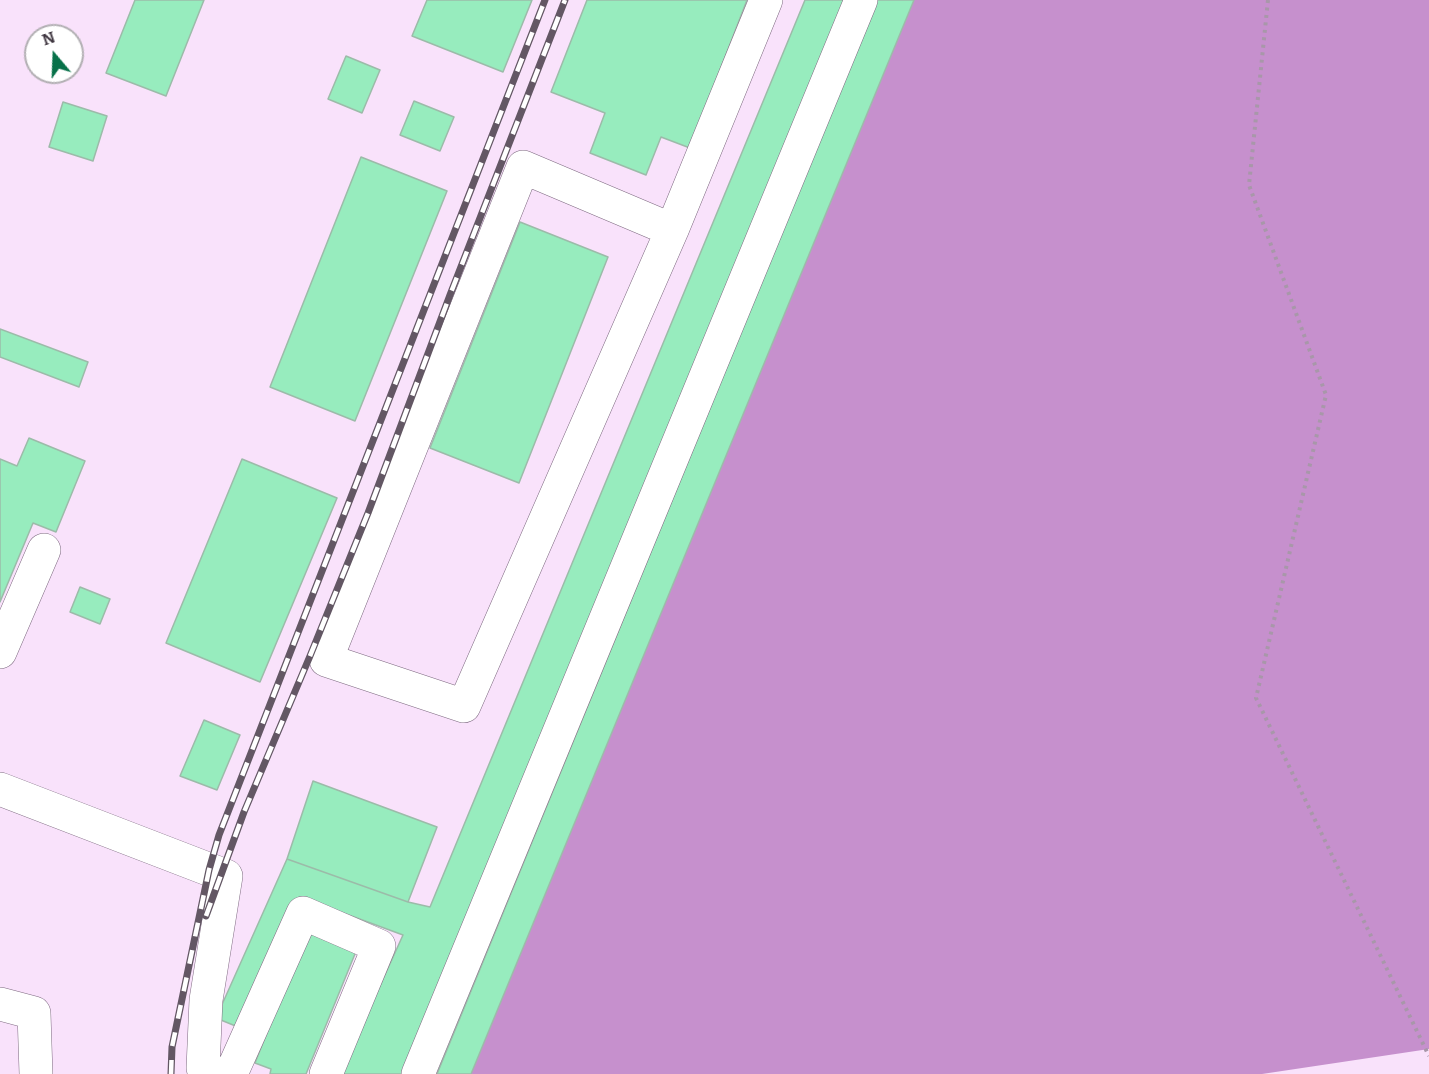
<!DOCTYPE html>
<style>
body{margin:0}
#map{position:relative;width:1429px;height:1074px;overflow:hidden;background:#f9e2fb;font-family:Bitter,serif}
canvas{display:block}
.north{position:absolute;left:24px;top:24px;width:60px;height:60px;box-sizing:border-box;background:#fff;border:2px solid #b2afb3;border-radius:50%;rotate:341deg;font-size:16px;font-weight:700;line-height:24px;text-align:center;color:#3f3640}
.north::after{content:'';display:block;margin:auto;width:21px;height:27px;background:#077149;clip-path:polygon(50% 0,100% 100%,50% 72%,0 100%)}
</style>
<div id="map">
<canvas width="1429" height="1074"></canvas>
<div class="north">N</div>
</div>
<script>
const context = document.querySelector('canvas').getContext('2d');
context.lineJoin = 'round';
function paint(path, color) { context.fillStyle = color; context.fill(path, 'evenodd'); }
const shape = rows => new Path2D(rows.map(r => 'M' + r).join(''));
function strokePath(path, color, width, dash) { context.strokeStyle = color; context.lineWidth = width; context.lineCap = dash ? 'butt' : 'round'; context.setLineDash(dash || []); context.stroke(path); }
paint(shape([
 [892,0,1429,0,1429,1049,1262,1074,455,1074]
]), '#c690cd');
const building = shape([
 [135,0,204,0,166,96,106,73,135,0],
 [427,0,532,0,503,72,412,36,427,0],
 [587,0,747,0,690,148,661,137,646,175,590,153,605,113,551,92,587,0],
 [805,0,846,0,402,1074,340,1074,403,935,300,897,238,1027,216,1018,287,859,408,902,430,907,805,0],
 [877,0,914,0,471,1074,437,1074,877,0],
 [346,56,380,70,362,113,328,99,346,56],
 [414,101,454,117,440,151,400,135,414,101],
 [63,102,107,116,93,161,49,147,63,102],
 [361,157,447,191,355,421,270,387,361,157],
 [520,222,608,257,519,483,430,448,520,222],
 [0,329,88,362,79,387,0,357,0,329],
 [29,438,85,461,56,532,33,523,0,602,0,459,17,466,29,438],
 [242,459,337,498,260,682,166,643,242,459],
 [80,587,110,599,100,624,70,612,80,587],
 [204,720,240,735,217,790,180,776,204,720],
 [313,781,437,827,408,902,287,859,313,781],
 [308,929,357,949,306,1074,270,1074,271,1069,255,1063,308,929]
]);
paint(building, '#97ecbe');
strokePath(building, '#9cbba9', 1.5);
const minor = shape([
 [672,230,523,167,326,660,464,706,672,230,766,0],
 [0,652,44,550],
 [0,789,226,876,206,1000,203,1068,220,1074],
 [0,1004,34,1013,36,1074],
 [231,1074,303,913,379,946,326,1074],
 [418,1074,861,0]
]);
strokePath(minor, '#7e6a81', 34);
strokePath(shape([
 [1268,0,1249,185,1326,395,1256,698,1429,1056]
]), '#a897a9', 4, [3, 4.5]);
strokePath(minor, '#fff', 33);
const rail = shape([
 [206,916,244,812,310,656,368,513,450,295,565,0],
 [171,1074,172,1047,209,870,219,835,545,0]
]);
strokePath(rail, '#635764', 7);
strokePath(rail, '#fff', 4.5, [14]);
</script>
